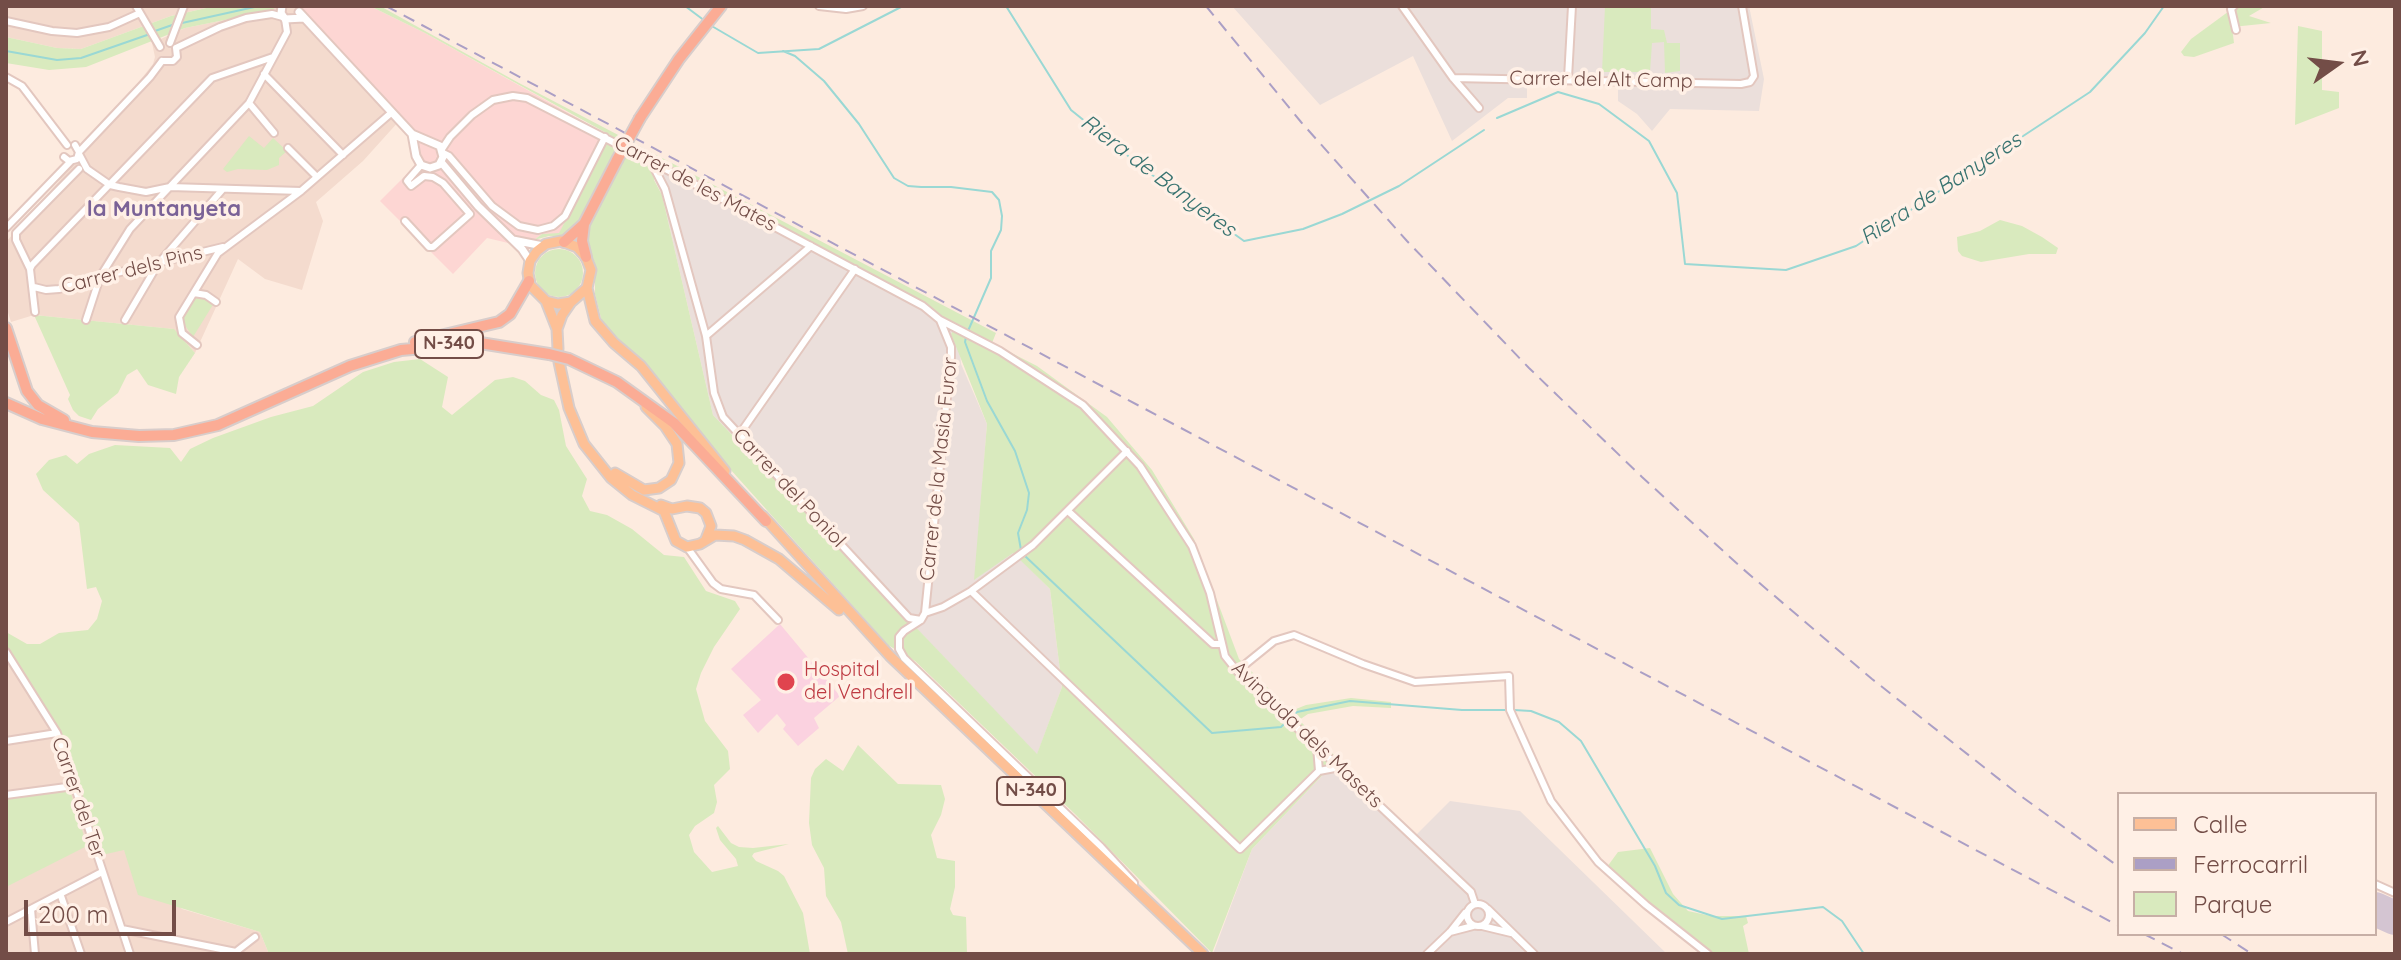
<!DOCTYPE html>
<style>
body{margin:0}
#map{position:relative;width:2401px;height:960px;overflow:hidden;background:#fdebdf;font-family:Quicksand,sans-serif}
canvas{display:block}
.frame{position:absolute;inset:0;border:8px solid #734d47;pointer-events:none}
.legend{position:absolute;left:2117px;top:792px;width:260px;height:144px;box-sizing:border-box;background:#fff0e6;border:2px solid #c7afa6;margin:0;padding:10px 14px;list-style:none;font-size:24px;color:#734d47}
.legend li{display:flex;align-items:center;gap:16px;height:40px}
.legend b{width:40px;border:2px solid #c7afa6}
.north{position:absolute;left:2297px;top:24px;width:80px;height:80px;-webkit-text-stroke:6px #fff0e6;paint-order:stroke;rotate:76deg;font-size:22px;font-weight:700;line-height:32px;text-align:center;color:#734d47}
.north::after{content:'';display:block;margin:auto;width:28px;height:36px;background:#734d47;clip-path:polygon(50% 0,100% 100%,50% 72%,0 100%)}
.scale{position:absolute;left:24px;top:900px;width:152px;height:36px;box-sizing:border-box;border:4px solid #734d47;border-top:0;padding-left:10px;font-size:24px;line-height:28px;white-space:nowrap;color:#734d47;-webkit-text-stroke:6px #fff0e6;paint-order:stroke}
</style>
<div id="map">
<canvas width="2401" height="960"></canvas>
<div class="frame"></div>
<ul class="legend">
<li><b style="height:10px;background:#fdc096"></b>Calle</li>
<li><b style="height:10px;background:#ab9fc5"></b>Ferrocarril</li>
<li><b style="height:22px;background:#d9eabe"></b>Parque</li>
</ul>
<div class="north">N</div>
<div class="scale">200 m</div>
</div>
<script>
const context = document.querySelector('canvas').getContext('2d');
context.lineJoin = 'round';
function paint(path, color) { context.fillStyle = color; context.fill(path, 'evenodd'); }
const shape = rows => new Path2D(rows.map(r => 'M' + r).join(''));
function strokePath(path, color, width, dash) { context.strokeStyle = color; context.lineWidth = width; context.lineCap = dash ? 'butt' : 'round'; context.setLineDash(dash || []); context.stroke(path); }
function write(font, color, halo, rows, align = 'center') {
  context.font = font + ' Quicksand,sans-serif'; context.lineWidth = 7; context.setLineDash([]); context.textBaseline = 'middle'; context.strokeStyle = halo; context.fillStyle = color; for (const [text, x, y, turn = 0] of rows) {
    context.save(); context.translate(x, y); context.rotate((+turn || 0) * Math.PI / 180); context.textAlign = isNaN(turn) ? turn : align; if (halo) context.strokeText(text, 0, 0); context.fillText(text, 0, 0); context.restore();
  }
}
paint(shape([
 [6,6,215,6,171,16,81,49,57,48,6,37],
 [273,6,296,6,400,120,363,161,316,202,323,221,302,290,265,279,238,259,195,353,173,329,34,315,11,322,6,306,6,242,72,166,153,64,155,57,152,43,185,28,273,10],
 [6,646,58,726,77,785,123,849,182,909,260,932,269,954,6,954]
]), '#f4dbce');
paint(shape([
 [296,6,370,6,425,33,610,136,559,234,542,234,525,247,487,238,453,274,380,201,415,166,416,136]
]), '#fdd6d3');
paint(shape([
 [1232,6,1749,6,1764,79,1759,111,1670,109,1652,131,1637,114,1618,101,1618,82,1527,82,1527,98,1508,98,1452,141,1413,56,1320,105],
 [662,161,922,302,958,326,961,364,987,424,975,579,1013,552,1050,589,1062,687,1037,755,713,415,662,195,654,179],
 [1338,759,1416,835,1450,801,1520,811,1667,954,1213,954,1252,849]
]), '#ebdfdb');
paint(shape([
 [780,624,840,696,814,718,819,728,798,746,783,729,786,725,777,714,758,733,743,715,761,700,731,669]
]), '#fbd2e0');
paint(shape([
 [215,6,273,6,274,10,185,28,86,67,49,70,6,63,6,37,57,48,81,49,171,16],
 [370,6,380,6,519,83,996,333,992,343,1037,366,1107,417,1152,470,1194,539,1239,659,1291,711,1306,705,1351,698,1391,702,1391,708,1353,706,1308,714,1299,720,1338,759,1252,849,1212,953,1076,815,915,661,888,645,704,440,653,373,602,322,595,294,595,263,590,253,577,238,549,236,534,240,542,234,559,233,610,135,425,33],
 [662,161,922,302,957,326,951,334,987,424,974,580,1013,553,1050,589,1062,687,1037,754,713,415,662,195,654,180],
 [1605,6,1651,6,1651,29,1664,30,1667,43,1680,43,1680,71,1665,73,1664,42,1652,43,1650,72,1602,72],
 [2236,6,2266,6,2249,16,2271,23,2232,27,2234,43,2194,57,2184,56,2181,52,2191,39],
 [2298,26,2322,31,2322,90,2339,92,2339,108,2295,125],
 [249,136,264,148,273,138,287,151,279,158,279,165,267,170,238,169,227,172,223,169],
 [2000,220,2022,226,2042,237,2058,248,2056,254,2029,254,1981,262,1962,256,1958,251,1957,237,1980,231],
 '535 273a24 24 0 1 1 48 0a24 24 0 1 1-48 0Z',
 [195,295,214,303,193,337,182,321,186,307],
 [34,315,174,329,195,353,179,377,176,394,148,385,137,369,127,375,118,393,98,409,91,420,79,416,73,410,68,399,70,395],
 [420,359,448,377,442,407,452,415,495,380,513,377,525,381,541,395,554,400,559,410,566,446,587,479,582,496,590,511,607,515,632,529,664,555,684,557,706,591,735,601,740,609,714,647,701,673,696,689,705,721,728,751,730,769,714,785,717,802,714,813,695,826,689,835,694,852,712,872,738,866,736,859,720,840,716,828,718,826,731,843,739,847,753,848,789,844,754,853,752,856,756,861,778,871,784,876,803,913,810,954,269,954,260,932,138,895,124,850,102,855,58,726,6,646,6,632,27,644,40,644,59,633,88,630,97,619,102,601,96,587,87,589,79,523,43,490,36,474,49,460,66,455,77,464,89,454,115,445,170,448,181,462,190,449,213,438,271,417,313,406,363,372,394,362],
 [858,745,898,784,941,785,945,799,941,815,931,835,937,858,955,861,955,887,950,909,953,915,966,917,967,954,848,954,841,922,826,896,824,868,812,845,809,823,811,778,815,769,826,759,843,771],
 [70,790,87,846,6,887,6,799],
 [1650,848,1673,894,1688,911,1711,916,1746,916,1748,923,1743,926,1749,954,1711,954,1643,900,1607,867,1618,852]
]), '#d9eabe');
strokePath(shape([
 [685,6,705,21],
 [1006,6,1071,110,1148,172,1244,241,1303,229,1342,214,1399,186,1484,130],
 [182,23,259,6],
 [710,25,758,53,819,49,903,6],
 [155,31,175,24],
 [6,51,57,60,81,58,150,34],
 [783,51,795,56,824,81,859,124,894,178,908,186,921,187,951,187,992,192,999,200,1002,216,1001,230,991,251,991,278,968,331],
 [1497,118,1558,92,1599,104,1649,141,1677,193,1685,264,1786,270,1856,246,2090,92,2145,33,2164,6],
 [966,337,965,342,987,401,1015,451,1029,493,1027,510,1018,533,1021,550],
 [1025,556,1212,733,1281,727,1297,712,1350,701,1462,710,1508,710],
 [1514,710,1531,711,1559,722,1581,741,1655,866,1666,893,1679,905,1722,919,1823,907,1842,921,1864,954]
]), '#9ad8d4', 2);
strokePath(shape([
 [2375,909,2395,918]
]), '#d4c5d2', 34);
const minor = shape([
 [136,6,160,47],
 [819,6,846,9,863,6],
 [1402,6,1453,78,1479,108],
 [2234,6,2231,9,2236,30],
 [6,21,52,31,77,33,109,27,140,13],
 [170,43,184,6],
 [176,48,220,27,246,18,272,14,283,17],
 [162,61,173,61,177,57,176,48],
 [264,74,343,155],
 [6,77,22,86,67,145],
 [1453,78,1741,84,1750,82,1754,76,1742,6],
 [1568,78,1572,6],
 [249,103,274,133],
 [288,148,317,177],
 [442,149,450,137,472,115,493,100,513,96,527,98,685,179,923,306,940,320,1000,351,1083,405,1140,466,1192,546,1210,593,1225,656,1237,671,1471,892,1475,904],
 [79,152,150,77,162,61],
 [443,153,449,156,492,206,519,226,538,230,553,226,565,216,605,137],
 [79,154,87,169,110,185,119,187,146,192,170,187,301,191],
 [64,157,69,161,77,159,79,152,75,145],
 [651,162,665,189,706,336,714,393,723,417,909,618,921,620],
 [405,221,429,247,433,247,470,214,443,183,433,177,424,176,411,186,407,181,421,165],
 [6,228,71,161],
 [30,269,16,240,16,233,79,169],
 [34,287,46,290,59,289,100,277,223,247],
 [194,293,206,295,216,302],
 [35,312,30,269,32,265,212,78,273,57],
 [86,320,100,277,130,229,249,103,287,32,285,19],
 [125,320,158,264,222,190],
 [706,336,811,246],
 [197,345,182,333,179,317,218,253,301,191,391,113],
 [739,435,855,269],
 [1068,511,1213,644,1221,644],
 [687,547,713,583,721,589,754,595,778,620],
 [971,591,1240,849,1319,771,1340,767],
 [925,613,943,607,971,591,1033,545,1127,451],
 [921,620,904,631,899,637,899,649,904,658,1101,847,1134,883],
 [921,620,925,613,951,357,951,347,940,320],
 [6,652,57,733,130,954],
 [1237,671,1274,641,1294,635,1363,664,1415,682,1509,676,1510,710,1551,801,1598,862,1646,905,1708,954],
 [6,741,57,733],
 [1317,747,1319,771],
 [6,795,74,786],
 [2375,884,2395,893],
 [61,896,81,954],
 '1467 915a11 11 0 1 1 22 0a11 11 0 1 1-22 0Z',
 [31,909,35,954],
 [1488,909,1534,954],
 [6,922,102,872],
 [1482,926,1511,933],
 [122,929,236,952],
 [1450,932,1473,926],
 [233,954,255,937],
 [1427,954,1450,932,1465,913]
]);
const tertiary = shape([
 [282,6,281,13,285,19,304,18],
 [299,12,412,134,440,146,443,157,439,165,430,168,421,165,416,156,412,134],
 [441,162,478,206,522,249,530,261],
 [513,240,543,246]
]);
const primary = shape([
 [587,288,595,321,614,343,641,366,725,471],
 [546,301,557,329,558,349],
 [557,329,562,315,571,302,587,288,591,270,586,257,577,247,561,241,546,244,537,251,530,261,528,273,530,285,546,301,558,304,571,302],
 [559,362,569,408,584,444,611,478,632,495,664,511,676,541,687,547,700,544,715,535,734,536,745,540,779,559,839,610],
 [615,473,644,490,659,488,671,480,679,463,677,444,665,426,646,407],
 [661,505,672,509,687,506,700,508,706,513,711,526,706,539],
 [763,516,890,656,1203,954]
]);
const trunk = shape([
 [640,118,679,59,721,6],
 [584,224,582,241,586,257],
 [564,242,584,224,617,160],
 [6,328,27,391,38,405,64,420],
 [415,342,499,322,510,314,529,281],
 [569,359,617,382,674,423,766,521],
 [6,403,42,419,92,432,139,436,174,435,218,425,350,366,401,350,480,343,549,354]
]);
strokePath(minor, '#e3c7bf', 10);
strokePath(tertiary, '#e3c7bf', 11);
strokePath(primary, '#d8cdcb', 13);
strokePath(trunk, '#d8cdcb', 14);
strokePath(minor, '#fff', 6);
strokePath(tertiary, '#fff', 7);
strokePath(primary, '#fdc096', 9);
strokePath(trunk, '#fbac95', 10);
strokePath(shape([
 [386,6,2119,926],
 [1206,6,1301,122,1407,241,1529,368,1642,477,1743,569,1872,679,2018,794,2119,867],
 [2144,934,2183,954],
 [2221,934,2252,954]
]), '#ab9fc5', 2, [12, 8]);
const trunkBridge = shape([
 [617,160,640,118],
 [549,354,569,359]
]);
strokePath(trunkBridge, '#d8cdcb', 14, []);
strokePath(trunkBridge, '#fbac95', 10);
for (const [x, y, r, color] of [
 [786,682,10,"#e0444e"]
]) { const dot = new Path2D(); dot.arc(x, y, r, 0, 2 * Math.PI); context.fillStyle = color; context.fill(dot); strokePath(dot, '#fff0e6', 3); }
for (const [x, y, w] of [
 [449,344,68],
 [1031,791,68]
]) { const box = new Path2D(); box.roundRect(x - w / 2, y - 14, w, 28, 6); context.fillStyle = '#fff0e6'; context.fill(box); strokePath(box, '#734d47', 2); }
write('bold 18px', '#734d47', null, [
 ["N-340",449,344],
 ["N-340",1031,791]
]);
write('20px', '#734d47', '#fff0e6', [
 ["Carrer del Alt Camp",1601,80,1],
 ["Carrer de les Mates",695,184,28],
 ["Carrer dels Pins",132,270,-14],
 ["Carrer de la Masia Furor",939,469,-84],
 ["Carrer del Poniol",789,488,47],
 ["Avinguda dels Masets",1307,735,44],
 ["Carrer del Ter",78,798,71]
]);
write('20px', '#be3a42', '#fff0e6', [
 ["Hospital",804,670],
 ["del Vendrell",804,693]
], 'left');
write('italic 22px', '#387370', '#fff0e6', [
 ["Riera de Banyeres",1158,176,37],
 ["Riera de Banyeres",1941,189,-33]
]);
write('bold 22px', '#7a6297', '#fff0e6', [
 ["la Muntanyeta",164,209]
]);
</script>
